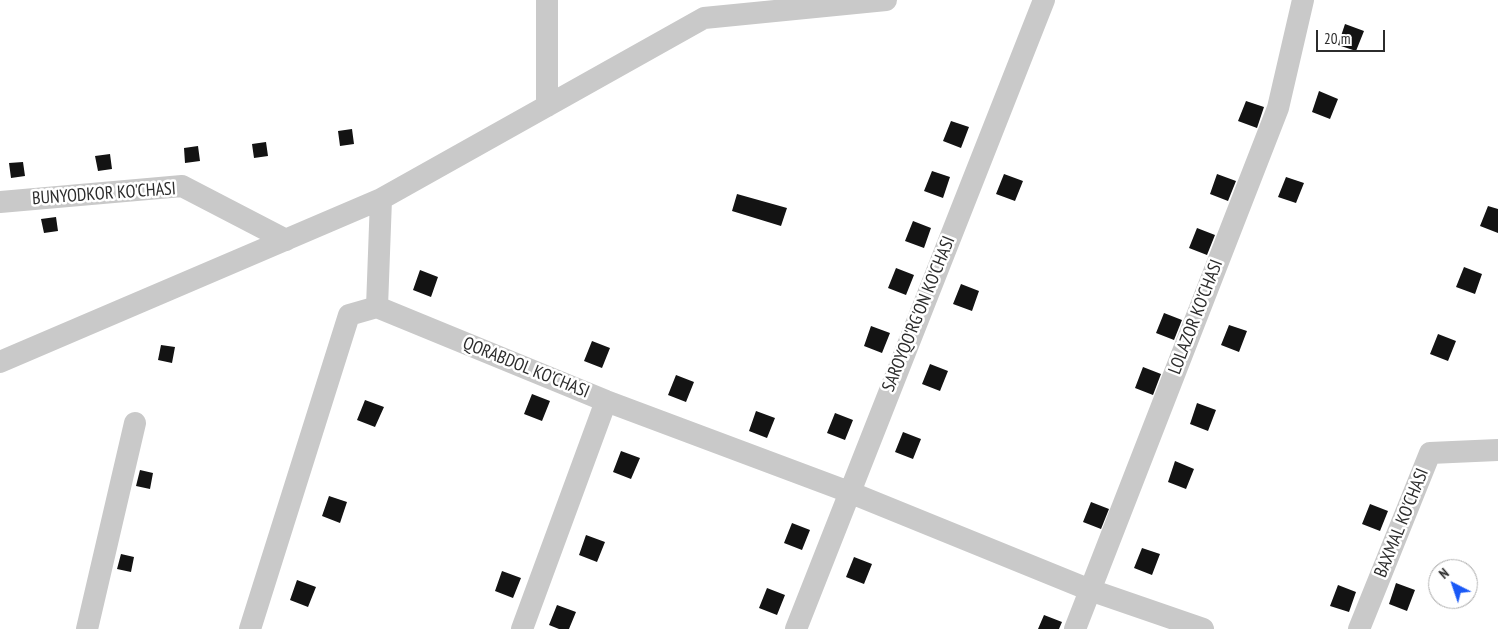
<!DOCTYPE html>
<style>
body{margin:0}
#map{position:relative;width:1498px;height:629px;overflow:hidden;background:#fff;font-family:"PT Sans Narrow",sans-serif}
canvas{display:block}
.north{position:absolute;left:1428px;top:559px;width:50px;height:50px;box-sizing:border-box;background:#fff;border:1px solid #ababab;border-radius:50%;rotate:319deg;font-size:14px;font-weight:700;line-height:20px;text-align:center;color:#2c2c2c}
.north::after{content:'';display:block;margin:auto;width:18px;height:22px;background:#1a59f6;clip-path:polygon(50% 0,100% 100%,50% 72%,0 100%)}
.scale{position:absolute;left:1316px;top:30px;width:69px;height:22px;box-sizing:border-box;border:2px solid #2c2c2c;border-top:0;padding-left:6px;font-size:15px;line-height:18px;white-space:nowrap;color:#2c2c2c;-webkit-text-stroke:4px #fff;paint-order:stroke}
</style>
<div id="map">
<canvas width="1498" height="629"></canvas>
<div class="north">N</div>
<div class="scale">20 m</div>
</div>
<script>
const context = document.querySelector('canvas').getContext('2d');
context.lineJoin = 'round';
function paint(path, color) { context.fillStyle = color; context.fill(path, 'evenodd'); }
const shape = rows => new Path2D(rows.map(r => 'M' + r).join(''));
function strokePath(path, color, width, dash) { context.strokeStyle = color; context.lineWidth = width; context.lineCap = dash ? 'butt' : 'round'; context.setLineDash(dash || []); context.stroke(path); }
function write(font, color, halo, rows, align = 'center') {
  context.font = font + ' "PT Sans Narrow",sans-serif'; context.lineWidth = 5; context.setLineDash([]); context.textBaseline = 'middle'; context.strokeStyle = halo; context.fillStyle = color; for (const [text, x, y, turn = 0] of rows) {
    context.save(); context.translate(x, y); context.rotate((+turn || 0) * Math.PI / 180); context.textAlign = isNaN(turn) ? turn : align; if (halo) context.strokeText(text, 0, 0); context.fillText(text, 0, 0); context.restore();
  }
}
paint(shape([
 [1345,24,1364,31,1356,51,1338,45],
 [1319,91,1338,99,1330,119,1312,112],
 [1246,101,1264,107,1257,128,1238,121],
 [951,121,969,127,961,148,943,141],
 [352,129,354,144,340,146,338,131],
 [266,142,268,156,254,158,252,144],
 [198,146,200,161,185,163,184,148],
 [110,154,112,169,98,171,95,156],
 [23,162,25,176,11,178,9,163],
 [932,171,950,177,943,198,924,191],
 [1004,174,1023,181,1015,201,996,194],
 [1217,174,1236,181,1228,201,1210,194],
 [1286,177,1304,183,1296,203,1278,197],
 [737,194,787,208,781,226,732,211],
 [1488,206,1498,209,1498,233,1480,226],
 [56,217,58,231,44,233,41,219],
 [913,221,931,228,924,248,905,241],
 [1197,228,1215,235,1207,255,1189,248],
 [1464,267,1482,274,1475,294,1456,287],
 [896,268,914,275,906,295,888,288],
 [420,270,438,277,431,297,413,290],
 [961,284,979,291,972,311,953,304],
 [1164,313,1182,320,1174,340,1156,333],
 [1229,325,1247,331,1239,352,1221,345],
 [871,326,890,333,882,353,864,346],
 [1438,334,1456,341,1448,361,1430,354],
 [592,341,610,348,602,368,584,361],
 [161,345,175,347,172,363,158,360],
 [930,364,948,371,940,391,922,384],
 [1143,367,1161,374,1153,395,1135,388],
 [676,375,694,382,686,402,668,395],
 [532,394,550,401,542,421,524,414],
 [365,400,384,407,375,427,357,420],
 [1197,403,1216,410,1208,431,1190,424],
 [756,411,775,418,767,438,749,431],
 [835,413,853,420,845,440,827,433],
 [903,432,921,439,913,459,895,452],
 [621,451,640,458,631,479,613,472],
 [1175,461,1194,469,1186,489,1168,482],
 [140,470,153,473,150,489,136,486],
 [329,496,347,502,340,523,322,516],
 [1091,502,1109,509,1101,529,1083,522],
 [1370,504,1388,511,1380,531,1362,524],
 [792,523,810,530,802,550,784,543],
 [586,535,605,542,597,562,579,555],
 [1142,548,1160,554,1152,575,1134,568],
 [121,554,134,557,131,572,117,569],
 [854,557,872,564,864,584,846,577],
 [502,571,521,578,513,598,495,591],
 [297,580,316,587,308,607,290,600],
 [1396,583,1415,590,1407,611,1389,604],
 [1338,585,1356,592,1349,612,1330,606],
 [767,588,785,595,777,615,759,608],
 [557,605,576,612,569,629,559,629,549,625],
 [1044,615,1062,622,1059,629,1038,629]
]), '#131313');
strokePath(shape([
 [547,106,547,0],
 [381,199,377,307,606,401,849,492,1090,590,1203,629],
 [0,202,182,186,286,240],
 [0,362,381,199,704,18,886,0],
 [87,629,135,423],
 [250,629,349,315,377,307],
 [522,629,606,401],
 [796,629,1044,0],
 [1075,629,1278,108,1303,0],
 [1359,629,1430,453,1498,450]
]), '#c9c9c9', 22);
write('18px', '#2c2c2c', '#fff', [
 ["BUNYODKOR KO'CHASI",104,194,-4],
 ["SAROYQO'RG'ON KO'CHASI",919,314,-68],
 ["LOLAZOR KO'CHASI",1196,317,-69],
 ["QORABDOL KO'CHASI",526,368,22],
 ["BAXMAL KO'CHASI",1402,523,-68]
]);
</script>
